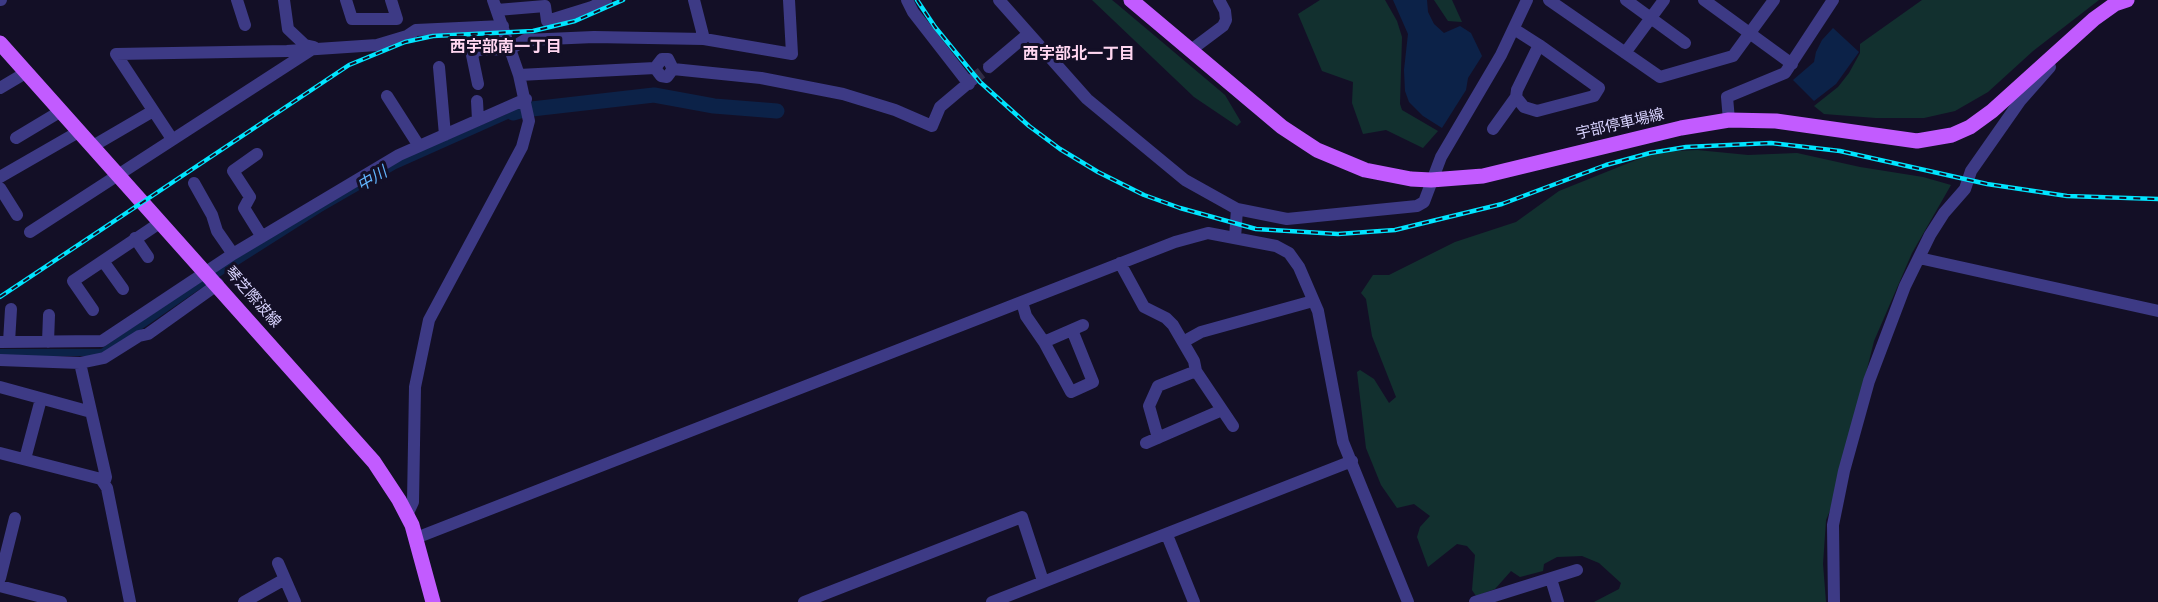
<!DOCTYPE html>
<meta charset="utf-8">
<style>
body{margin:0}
canvas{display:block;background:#130f26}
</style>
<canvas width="2158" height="602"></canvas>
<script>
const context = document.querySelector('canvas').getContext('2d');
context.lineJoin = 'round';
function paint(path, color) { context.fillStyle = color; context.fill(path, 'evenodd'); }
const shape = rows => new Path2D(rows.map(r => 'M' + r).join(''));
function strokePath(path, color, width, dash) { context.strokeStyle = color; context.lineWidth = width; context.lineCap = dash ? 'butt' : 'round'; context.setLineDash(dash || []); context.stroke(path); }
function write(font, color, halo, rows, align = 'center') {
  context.font = font + ' "Asap Condensed","Noto Sans JP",sans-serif'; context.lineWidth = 6; context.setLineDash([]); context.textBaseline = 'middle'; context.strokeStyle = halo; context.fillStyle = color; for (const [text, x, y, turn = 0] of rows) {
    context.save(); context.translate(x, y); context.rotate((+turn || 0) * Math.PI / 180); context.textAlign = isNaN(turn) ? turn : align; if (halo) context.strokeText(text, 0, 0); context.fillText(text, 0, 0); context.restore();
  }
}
paint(shape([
 [1092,0,1112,0,1117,4,1225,95,1241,122,1237,126,1194,97],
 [1320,0,1385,0,1397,21,1402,37,1400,104,1402,110,1438,131,1423,148,1386,130,1363,134,1352,103,1353,82,1322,71,1298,14],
 [1434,0,1452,0,1462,22,1448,21],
 [1922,0,2099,0,2033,51,1988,92,1955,111,1924,118,1876,118,1824,114,1814,106,1838,87,1849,73,1860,53,1860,44],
 [1697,150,1748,155,1797,153,1860,167,1923,177,1951,185,1912,253,1874,341,1834,501,1826,520,1823,564,1826,602,1594,602,1619,589,1621,583,1599,563,1582,556,1557,557,1544,564,1543,571,1520,577,1511,571,1495,589,1476,596,1472,590,1475,555,1467,546,1457,544,1428,567,1417,537,1420,527,1430,516,1414,504,1397,508,1381,485,1366,448,1357,372,1360,370,1374,379,1389,403,1396,397,1372,336,1366,299,1361,293,1373,275,1389,275,1455,242,1516,222,1559,191,1656,152]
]), '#12302f');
paint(shape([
 [1393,0,1427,0,1428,12,1434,24,1444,33,1460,26,1471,33,1482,56,1468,78,1466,90,1442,128,1423,116,1409,102,1405,91,1404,70,1408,34],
 [1833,28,1859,52,1836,84,1814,101,1793,80,1814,62,1816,52,1822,40],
 [523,107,526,111,396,169,323,211,197,291,103,356,0,356,0,349,101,349,220,268,400,160]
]), '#0c2248');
strokePath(shape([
 [513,113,523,110,654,95,714,106,777,111]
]), '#0c2248', 15);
strokePath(shape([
 [972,80,989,67]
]), '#312d47', 12, [12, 6]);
strokePath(shape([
 [0,0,1,0],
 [237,0,245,25],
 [284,0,288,29,305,45,314,47],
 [346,0,352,19,397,19,391,0],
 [694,0,704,39,792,54,789,0],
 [907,0,913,12,969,84],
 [999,0,1087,99,1185,180,1237,209,1287,219,1417,206,1424,202,1441,157,1501,55,1527,0],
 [1549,0,1660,77,1733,56,1774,0],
 [1626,0,1685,43],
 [1704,0,1792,64],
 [497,10,545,6,547,21,592,7,606,0],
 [1514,29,1539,45,1599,88,1594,96,1537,111,1524,107,1516,97,1517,90,1539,45],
 [1191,50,1223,26,1226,20,1225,11,1219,0],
 [1625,53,1664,0],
 [116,54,287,51,377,45,407,36,416,30,503,26],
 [116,54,172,139],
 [439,67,445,135],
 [989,67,1028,34],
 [655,68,662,59,668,59,673,69],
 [655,68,661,76,667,77,673,69],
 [673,69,761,78,843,94,895,110,932,126,940,107,972,80],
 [519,75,655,68],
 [478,84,472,55,477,50,510,49,525,40,594,37,704,39],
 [0,88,27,72],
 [387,96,419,146],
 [477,101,478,120],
 [1729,120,1727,97,1785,73,1833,0],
 [1493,129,1516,97],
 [16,138,61,111],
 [93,146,153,111],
 [257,154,233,171,250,197,244,208,262,237],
 [0,177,80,131],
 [194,183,212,215,217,231,233,254],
 [0,188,17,215],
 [30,232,311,50],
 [135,238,148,257],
 [1235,238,1237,209],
 [1919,258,2158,311],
 [103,261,123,289],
 [1120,263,1144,307,1166,318,1173,325,1194,361,1196,371,1233,426],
 [1022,302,1026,316,1044,342,1071,392,1093,382,1072,330],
 [93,310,73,281,161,222],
 [0,342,102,341,233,254,399,155,526,99],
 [9,342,11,309],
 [48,342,49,315],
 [1044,342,1083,325],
 [1183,342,1201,332,1313,301],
 [0,360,80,363,104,358,139,336,148,334,218,284],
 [80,363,106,477,104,483],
 [0,387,91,412],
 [1158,438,1149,406,1158,386,1196,371],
 [1146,443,1222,410],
 [0,453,101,479,107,488,130,602],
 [25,459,41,399],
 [407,515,413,502,415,387,429,320,522,147,529,121,519,75,493,0],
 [1167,535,1194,602],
 [416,538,1175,242,1208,233,1276,246,1289,253,1299,267,1318,311,1343,442,1408,602],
 [278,563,295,602],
 [0,578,15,518],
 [1551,579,1558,602],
 [0,586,61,602],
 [244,602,285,579],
 [804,602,1022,517,1043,581],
 [992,602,1352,461],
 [1475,602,1577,570],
 [1834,602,1833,525,1844,471,1869,381,1905,286,1930,235,1944,213,1965,189,1971,171,2020,101,2050,67]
]), '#3d3a85', 12);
strokePath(shape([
 [1131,0,1282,127,1317,150,1365,170,1411,179,1431,180,1483,176,1681,128,1729,120,1776,121,1917,141,1952,135,1970,127,1992,111,2094,19,2115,4,2127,0],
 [0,43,374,462,399,500,412,525,433,602]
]), '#c25bff', 15);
const rail = shape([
 [917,0,935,27,980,82,1029,126,1060,149,1098,172,1144,195,1180,208,1256,229,1338,234,1395,230,1502,204,1606,165,1650,153,1686,147,1771,143,1840,151,1987,184,2067,196,2158,199],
 [0,297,349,65,405,42,433,36,533,31,575,21,623,0]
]);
strokePath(rail, '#00e5ff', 4.5);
strokePath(rail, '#130f26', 2, [7]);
write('15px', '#d9d4ff', '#130f26', [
 ["宇部停車場線",1620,124,-13],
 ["琴芝際波線",253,297,48]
]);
write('bold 16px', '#ffd6f0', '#130f26', [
 ["西宇部南一丁目",506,47],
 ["西宇部北一丁目",1079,54]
]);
write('italic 16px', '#62b6ff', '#130f26', [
 ["中川",372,179,-31]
]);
</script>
